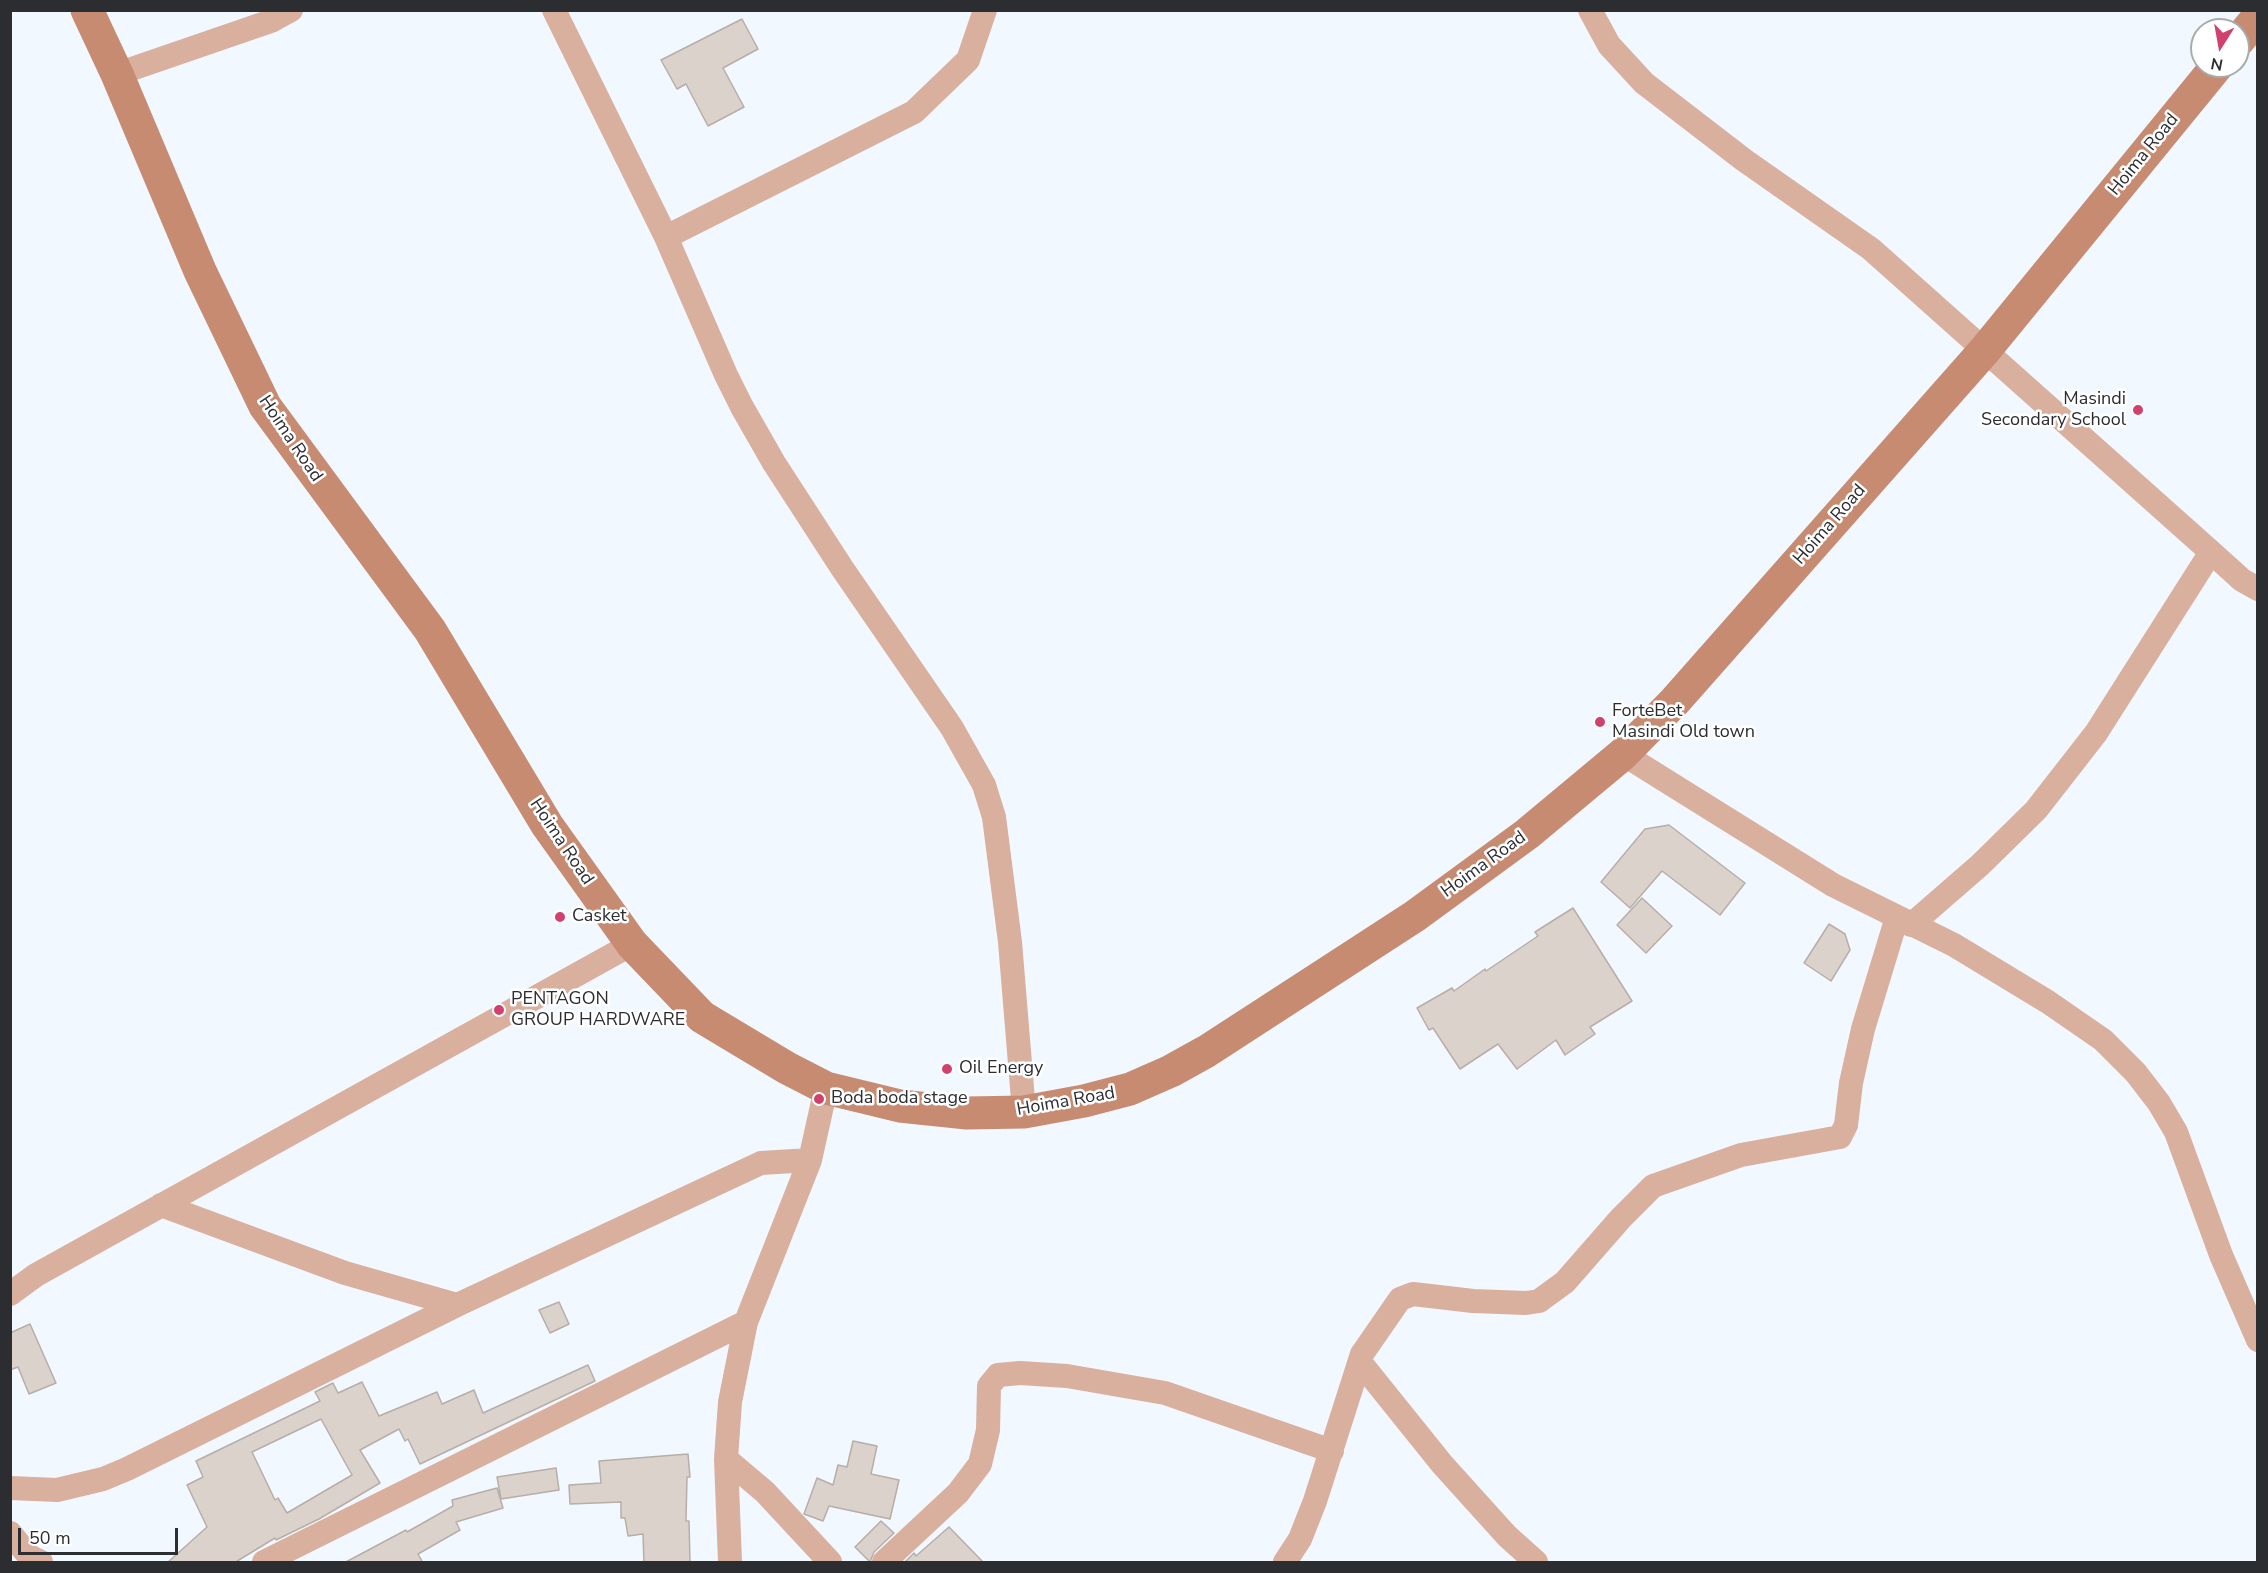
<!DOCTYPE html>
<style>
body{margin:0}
#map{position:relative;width:2268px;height:1573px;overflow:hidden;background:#f2f8ff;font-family:"Nunito Sans",sans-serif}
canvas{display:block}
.frame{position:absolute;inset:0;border:12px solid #2b2d31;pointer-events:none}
.north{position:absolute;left:2190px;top:18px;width:60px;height:60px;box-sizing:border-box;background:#fff;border:2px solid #aaabad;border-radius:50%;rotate:191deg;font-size:16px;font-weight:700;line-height:24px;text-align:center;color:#2b2d31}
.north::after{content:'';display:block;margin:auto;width:21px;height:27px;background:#d0426d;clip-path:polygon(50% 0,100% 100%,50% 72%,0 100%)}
.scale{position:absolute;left:18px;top:1528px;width:160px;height:27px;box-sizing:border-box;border:3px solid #2b2d31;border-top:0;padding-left:8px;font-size:18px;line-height:21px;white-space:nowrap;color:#2b2d31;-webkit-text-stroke:4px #fff;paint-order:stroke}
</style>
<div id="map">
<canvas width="2268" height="1573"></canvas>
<div class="frame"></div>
<div class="north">N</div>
<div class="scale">50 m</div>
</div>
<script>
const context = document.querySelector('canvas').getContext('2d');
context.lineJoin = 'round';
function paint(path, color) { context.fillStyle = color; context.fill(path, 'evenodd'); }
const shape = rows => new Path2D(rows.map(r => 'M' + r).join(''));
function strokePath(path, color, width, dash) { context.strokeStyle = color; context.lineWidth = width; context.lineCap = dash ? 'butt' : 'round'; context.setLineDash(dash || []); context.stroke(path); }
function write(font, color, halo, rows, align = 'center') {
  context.font = font + ' "Nunito Sans",sans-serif'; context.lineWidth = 5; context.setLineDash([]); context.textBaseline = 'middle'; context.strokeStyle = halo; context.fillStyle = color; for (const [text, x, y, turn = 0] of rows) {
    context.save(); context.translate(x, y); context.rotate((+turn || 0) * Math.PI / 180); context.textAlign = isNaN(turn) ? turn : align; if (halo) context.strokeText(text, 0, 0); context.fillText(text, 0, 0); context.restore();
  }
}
const building = shape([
 [742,19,758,49,723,68,744,107,708,126,686,84,677,89,661,60,742,19],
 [1669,825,1745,883,1720,915,1662,871,1630,908,1601,882,1645,829,1669,825],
 [1642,898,1672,926,1646,953,1617,925,1642,898],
 [1573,908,1632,1001,1590,1027,1595,1034,1565,1055,1556,1040,1517,1069,1498,1044,1460,1069,1433,1028,1429,1030,1417,1008,1452,988,1454,991,1485,969,1486,971,1538,936,1535,932,1573,908],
 [1829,924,1845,934,1850,950,1831,981,1804,963,1829,924],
 [559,1302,569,1324,550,1333,539,1310,559,1302],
 [30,1324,56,1383,29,1394,18,1367,10,1370,10,1333,30,1324],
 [588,1365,595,1381,420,1464,408,1439,405,1441,399,1429,360,1450,380,1483,319,1519,276,1540,275,1538,234,1563,167,1563,207,1527,187,1485,203,1477,196,1461,320,1401,315,1392,333,1383,338,1393,362,1382,379,1416,437,1392,442,1404,474,1390,483,1413,588,1365],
 [321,1419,352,1475,287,1513,278,1498,275,1500,252,1452,321,1419],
 [853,1441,877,1446,871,1474,899,1480,890,1519,829,1506,823,1521,804,1514,817,1478,833,1485,838,1465,847,1467,853,1441],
 [688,1454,690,1477,687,1477,686,1521,689,1521,690,1563,644,1563,643,1534,628,1536,625,1518,621,1518,621,1502,570,1504,569,1485,601,1483,599,1461,688,1454],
 [556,1468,559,1490,501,1499,497,1477,556,1468],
 [497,1488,503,1508,456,1522,460,1530,418,1554,423,1563,344,1563,406,1530,407,1532,453,1506,452,1500,497,1488],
 [881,1521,894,1533,874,1552,870,1562,855,1547,881,1521],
 [949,1527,984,1563,904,1563,914,1553,916,1556,949,1527]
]);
paint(building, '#dbd2cc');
strokePath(building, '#b7aea8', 1.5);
strokePath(shape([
 [554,10,666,237,726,375,742,407,774,463,842,568,952,728,984,785,994,817,1010,942,1024,1112],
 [1590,10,1609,45,1644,83,1744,160,1871,249,2211,552,2242,580,2258,589],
 [117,74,271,21,291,10],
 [666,237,914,112,968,60,985,10],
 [1623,754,1833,885,1954,945,2048,1002,2103,1040,2136,1073,2159,1103,2176,1132,2221,1255,2258,1340],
 [1911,925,1980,865,2036,810,2096,733,2211,552],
 [161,1205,345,1273,457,1305],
 [10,1294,36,1275,632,944],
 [1360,1362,1442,1464,1507,1536,1536,1562],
 [726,1459,765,1492,830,1562],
 [10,1488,57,1490,103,1479,127,1469,457,1305,761,1163,810,1160],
 [10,1533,29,1556,41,1562],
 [264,1562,746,1322],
 [730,1562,726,1459,730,1402,746,1322,810,1160,826,1088],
 [884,1562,958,1493,980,1464,988,1430,989,1386,998,1375,1020,1373,1067,1376,1165,1393,1332,1451],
 [1285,1562,1300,1539,1315,1501,1362,1354,1400,1299,1413,1294,1473,1301,1526,1303,1539,1301,1565,1282,1621,1218,1653,1186,1741,1155,1840,1137,1846,1125,1851,1083,1863,1029,1897,917]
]), '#d9af9e', 24);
strokePath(shape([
 [87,10,117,74,200,271,265,406,430,630,547,825,632,944,702,1017,787,1068,826,1088,900,1106,967,1113,1024,1112,1084,1101,1130,1089,1171,1071,1207,1051,1415,916,1527,834,1623,754,1675,701,1985,350,2217,66],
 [2238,41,2258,17]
]), '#c78b72', 33);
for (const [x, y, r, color] of [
 [2138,410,6,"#d0426d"],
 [1600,722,6,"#d0426d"],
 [560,917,6,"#d0426d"],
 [499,1010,6,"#d0426d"],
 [947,1069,6,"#d0426d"],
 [819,1099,6,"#d0426d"]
]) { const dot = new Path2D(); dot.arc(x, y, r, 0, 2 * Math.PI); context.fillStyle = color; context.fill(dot); strokePath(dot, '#fff', 2); }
write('18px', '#2b2d31', '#fff', [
 ["Hoima Road",2144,155,-51],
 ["Hoima Road",290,439,56],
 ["Hoima Road",1830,525,-49],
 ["Hoima Road",561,842,56],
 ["Hoima Road",1484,865,-36],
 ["Hoima Road",1066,1102,-10]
]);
write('18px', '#2b2d31', '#fff', [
 ["Masindi",2126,400,"right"],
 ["Secondary School",2126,421,"right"],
 ["ForteBet",1612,712],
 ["Masindi Old town",1612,733],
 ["Casket",572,917],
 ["PENTAGON",511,1000],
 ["GROUP HARDWARE",511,1021],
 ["Oil Energy",959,1069],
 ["Boda boda stage",831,1099]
], 'left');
</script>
